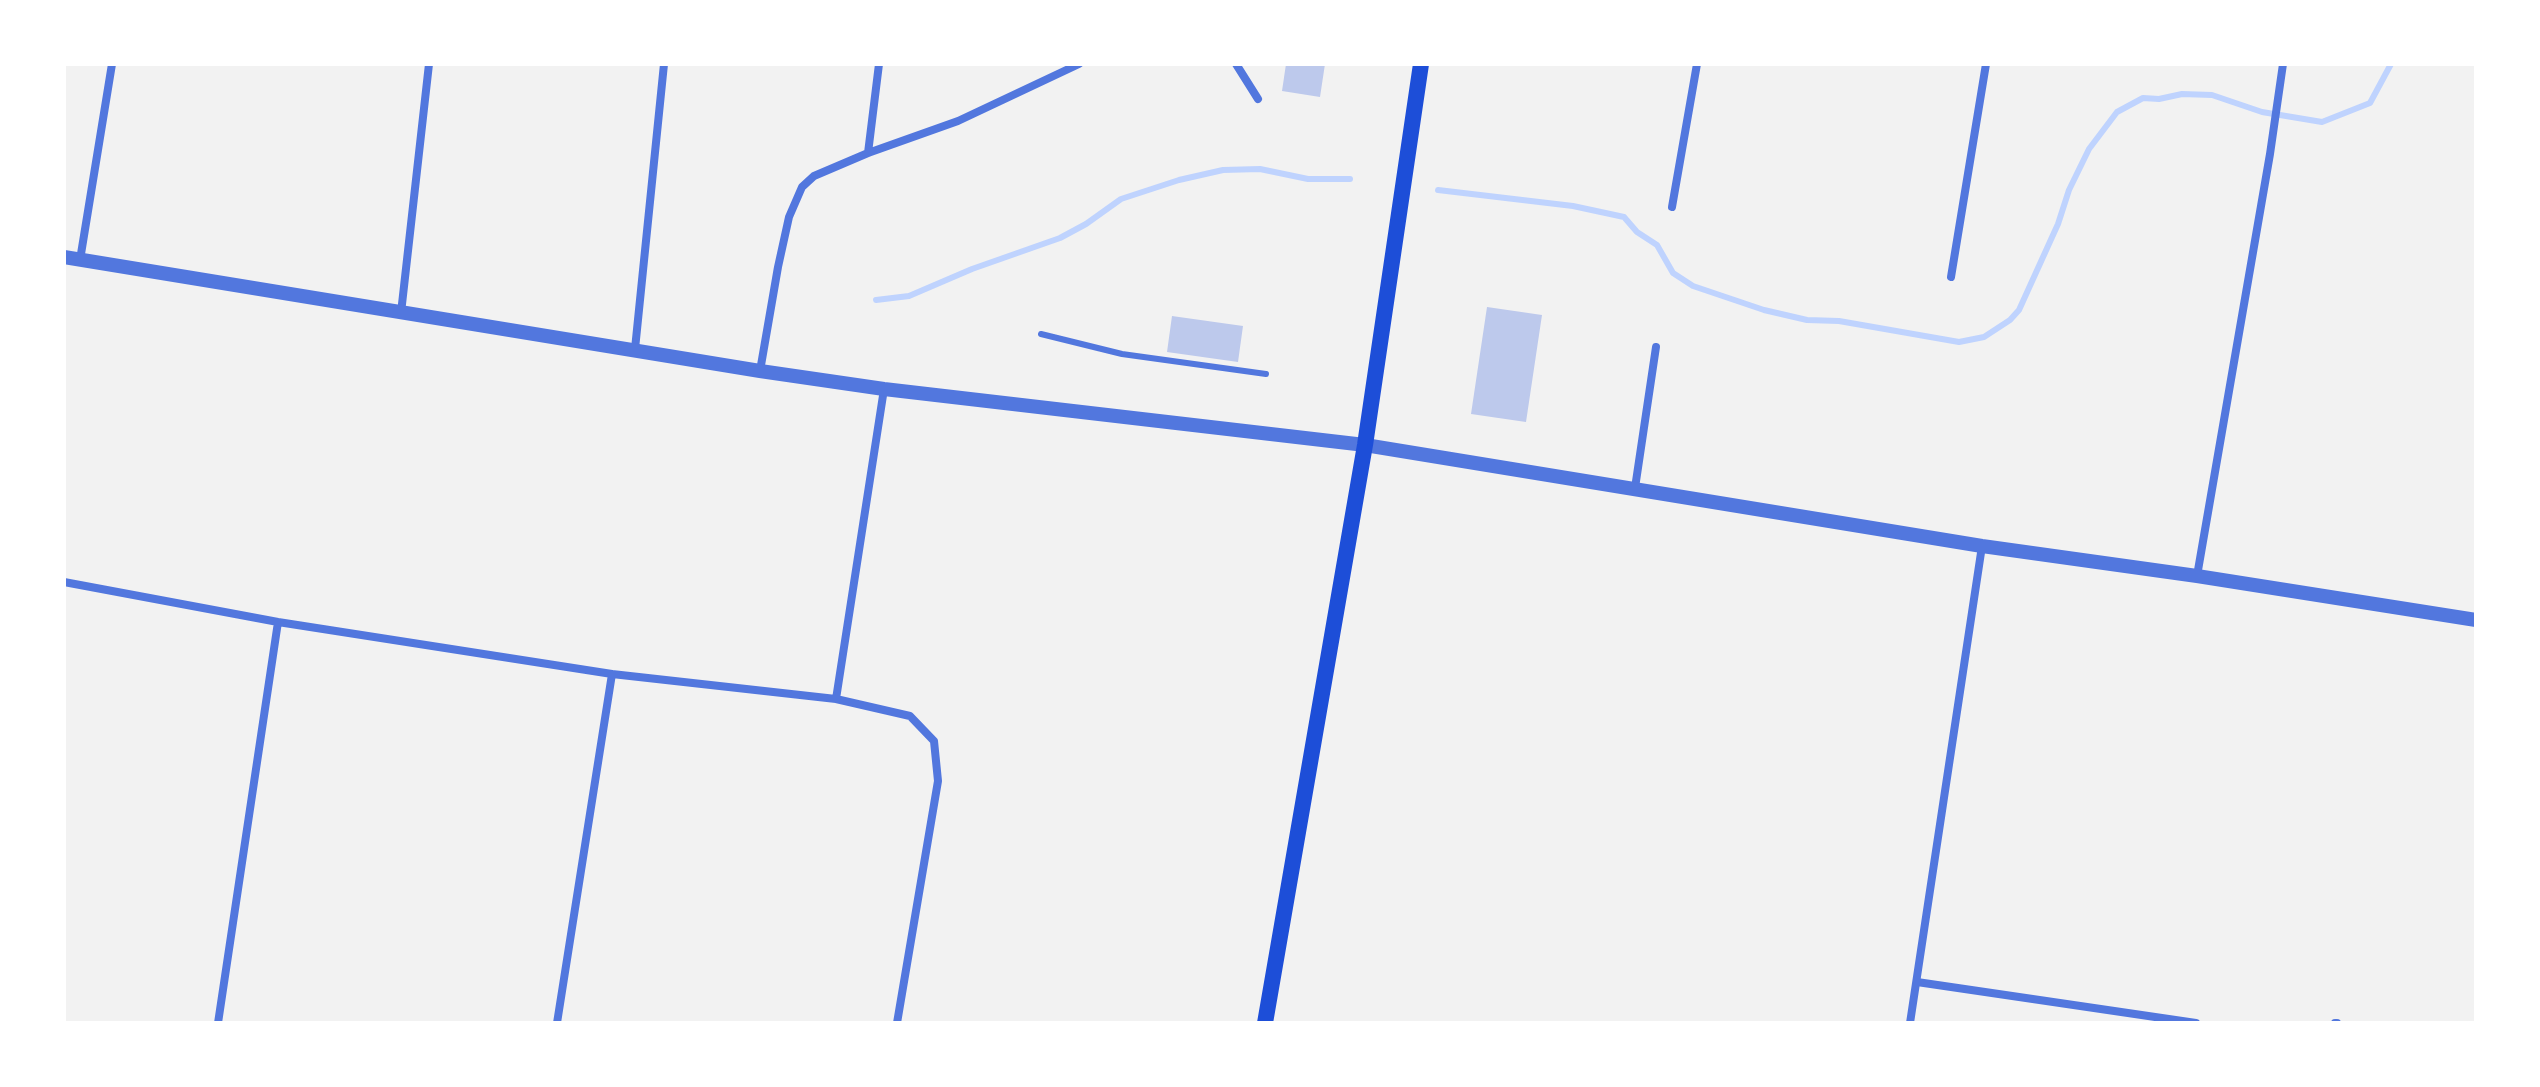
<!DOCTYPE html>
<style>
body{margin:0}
#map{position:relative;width:2540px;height:1087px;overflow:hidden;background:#f2f2f2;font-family:Arial,sans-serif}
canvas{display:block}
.frame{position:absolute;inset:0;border:66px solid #fff;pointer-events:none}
</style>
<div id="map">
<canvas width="2540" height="1087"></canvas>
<div class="frame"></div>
</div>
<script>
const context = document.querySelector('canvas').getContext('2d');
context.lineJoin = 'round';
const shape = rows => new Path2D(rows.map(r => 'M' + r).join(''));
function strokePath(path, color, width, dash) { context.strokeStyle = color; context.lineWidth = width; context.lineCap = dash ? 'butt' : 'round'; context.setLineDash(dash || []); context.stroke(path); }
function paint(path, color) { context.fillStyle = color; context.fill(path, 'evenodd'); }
strokePath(shape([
 [1438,190,1573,206,1624,217,1637,232,1657,245,1673,273,1693,286,1764,310,1807,320,1839,321,1959,342,1984,337,2010,320,2019,310,2058,224,2069,190,2089,149,2117,112,2143,98,2159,99,2182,94,2212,95,2262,112,2322,122,2370,103,2391,64],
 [876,300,909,296,972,269,1060,238,1086,224,1121,199,1179,180,1223,170,1260,169,1308,179,1350,179]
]), '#bfd3fe', 6);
paint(shape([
 [1286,64,1325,64,1320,97,1282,91],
 [1487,307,1542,315,1526,422,1471,414],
 [1172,316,1243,326,1238,362,1167,352]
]), '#bdc9ec');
strokePath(shape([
 [1041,334,1122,354,1266,374]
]), '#5277de', 6);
strokePath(shape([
 [1236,64,1258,99],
 [868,153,879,64],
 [1672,207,1697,64],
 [80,260,112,64],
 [1951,277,1986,64],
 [401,313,429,64],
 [635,349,664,64],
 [760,371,778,267,789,217,802,187,814,176,868,153,958,121,1079,64],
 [1635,488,1656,347],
 [2197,576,2270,154,2283,64],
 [64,582,278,622,612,674,836,699,910,716,934,741,938,781,897,1023],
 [836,699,884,389],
 [1917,982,2196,1023],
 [218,1023,278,622],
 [557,1023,612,674],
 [1910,1023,1982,546],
 [2335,1023,2337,1023]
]), '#5277de', 8);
strokePath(shape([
 [64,257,760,371,884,389,1365,445,1982,546,2197,576,2476,620]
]), '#5277de', 14);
strokePath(shape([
 [1265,1023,1365,445,1421,64]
]), '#1d4ed8', 16);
</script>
